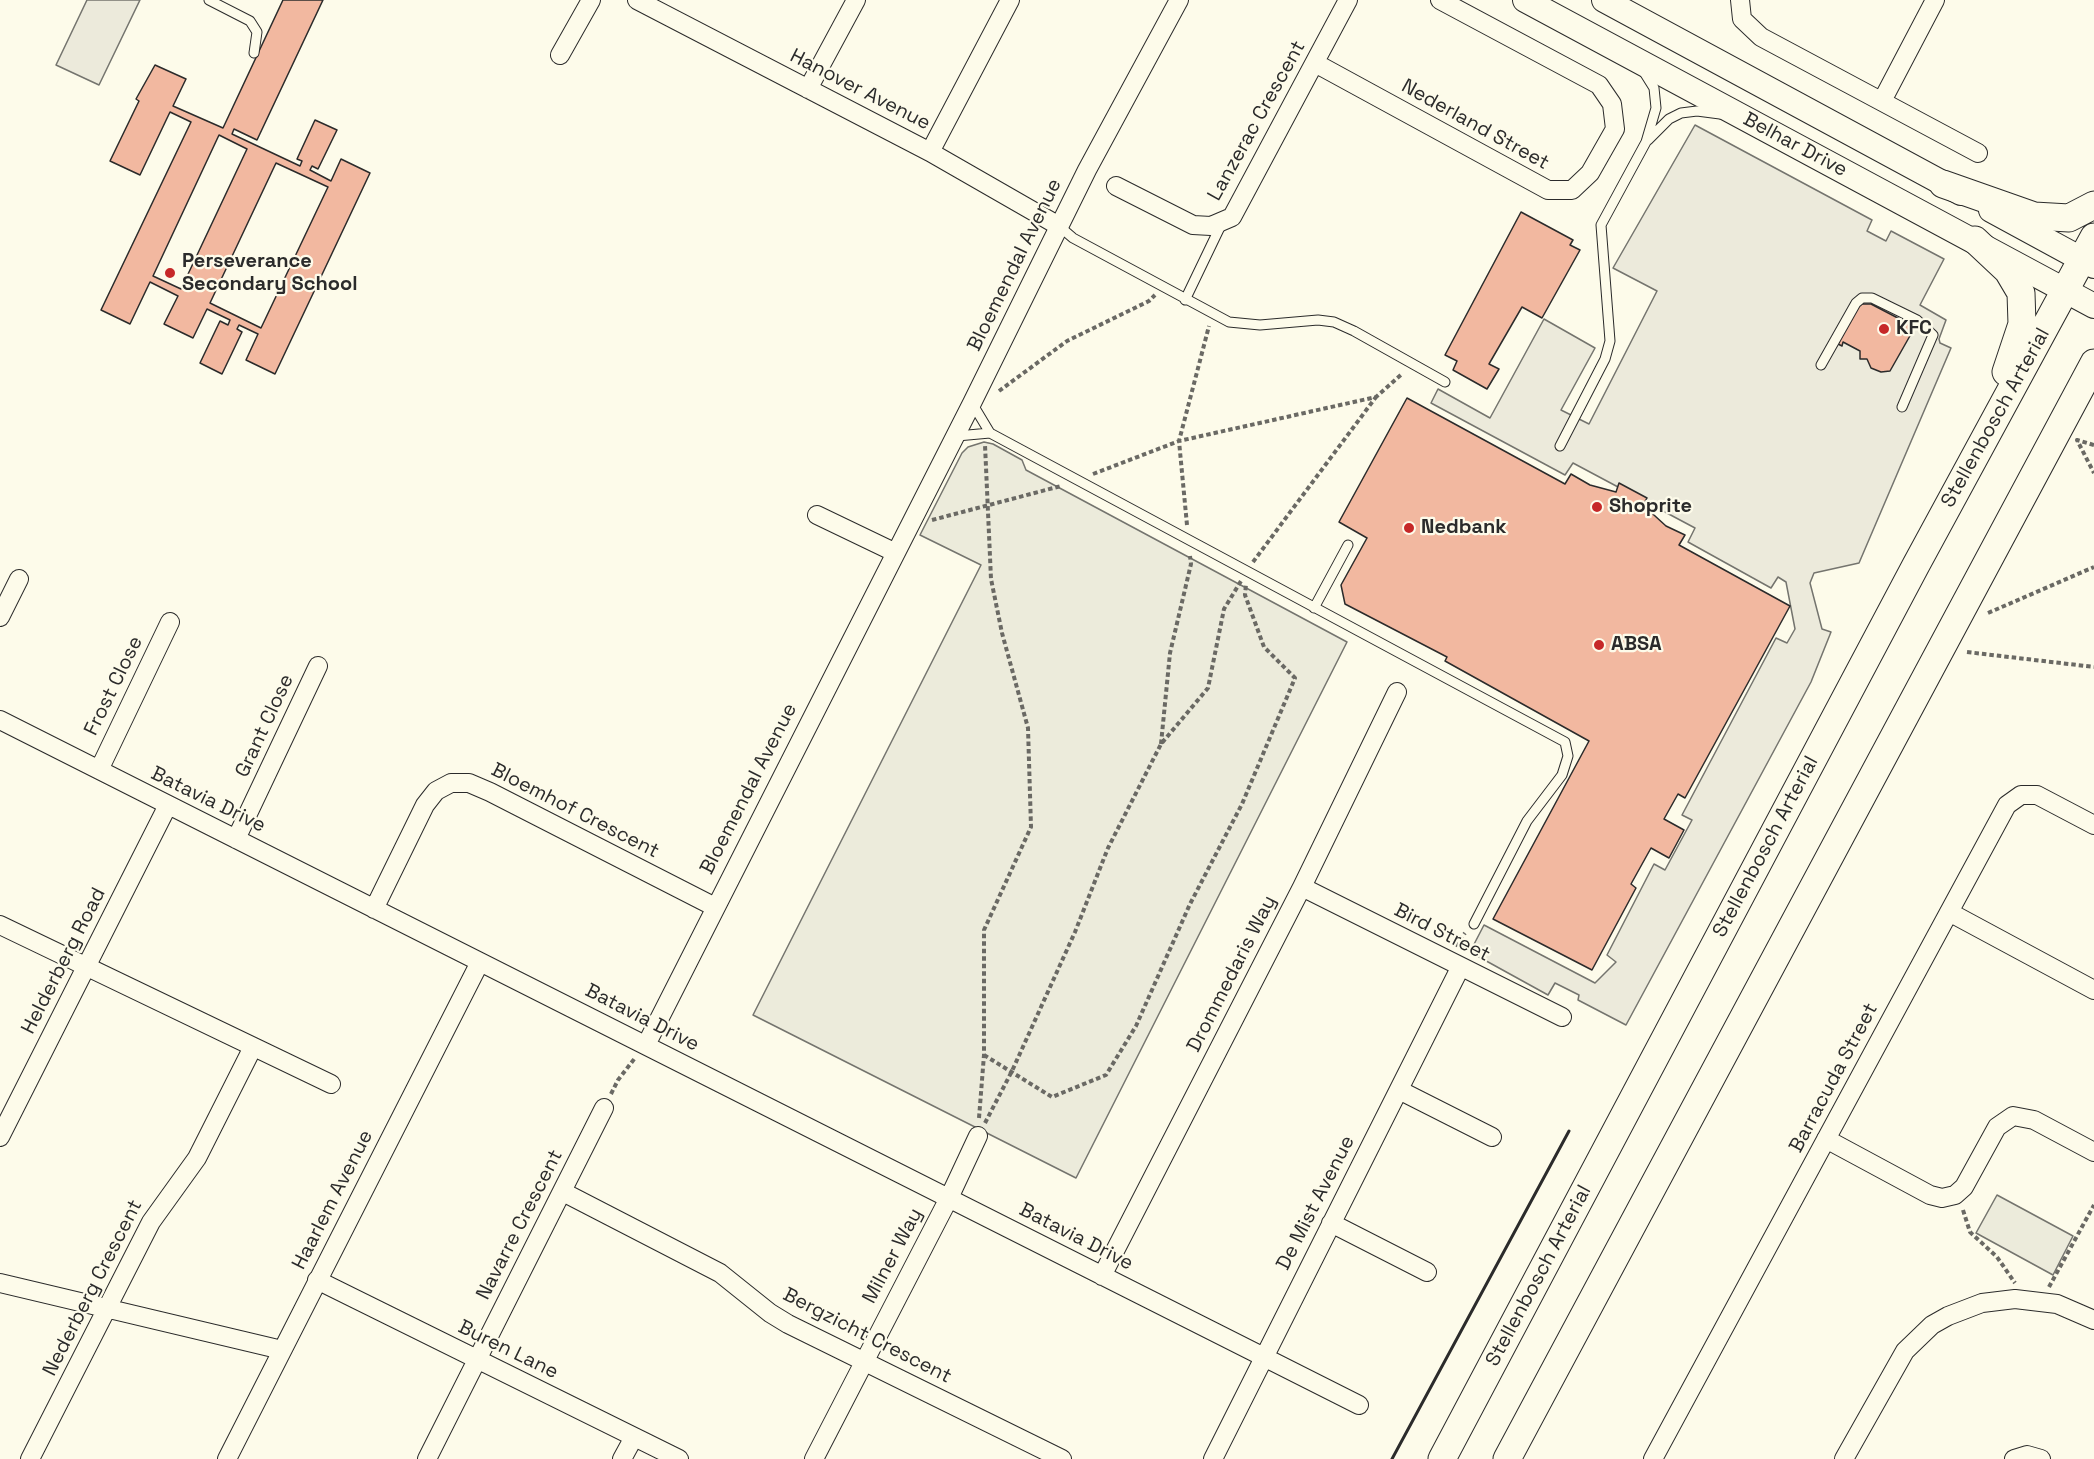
<!DOCTYPE html>
<style>
body{margin:0}
canvas{display:block;background:#fdfbea}
</style>
<canvas width="2094" height="1459"></canvas>
<script>
const context = document.querySelector('canvas').getContext('2d');
context.lineJoin = 'round';
function paint(path, color) { context.fillStyle = color; context.fill(path, 'evenodd'); }
const shape = rows => new Path2D(rows.map(r => 'M' + r).join(''));
function strokePath(path, color, width, dash) { context.strokeStyle = color; context.lineWidth = width; context.lineCap = dash ? 'butt' : 'round'; context.setLineDash(dash || []); context.stroke(path); }
function write(font, color, halo, rows, align = 'center') {
  context.font = font + ' "Space Grotesk",sans-serif'; context.lineWidth = 4.5; context.setLineDash([]); context.textBaseline = 'middle'; context.strokeStyle = halo; context.fillStyle = color; for (const [text, x, y, turn = 0] of rows) {
    context.save(); context.translate(x, y); context.rotate((+turn || 0) * Math.PI / 180); context.textAlign = isNaN(turn) ? turn : align; if (halo) context.strokeText(text, 0, 0); context.fillText(text, 0, 0); context.restore();
  }
}
const green = shape([
 [984,442,993,444,1022,460,1026,470,1347,642,1076,1178,753,1015,981,565,920,535,962,453,968,447,984,442],
 [1997,1195,2073,1236,2053,1275,1976,1233,1997,1195]
]);
paint(green, '#ecebdb');
strokePath(green, '#74746e', 1.5);
const parking = shape([
 [87,0,140,0,99,85,56,65,87,0],
 [1695,125,1872,220,1867,231,1886,241,1891,231,1944,259,1920,305,1946,320,1939,339,1940,343,1951,348,1859,563,1814,573,1810,583,1822,629,1831,632,1811,682,1626,1025,1578,1000,1579,995,1555,983,1548,995,1470,952,1484,925,1595,983,1616,962,1607,955,1654,864,1665,870,1692,820,1682,815,1776,638,1787,643,1795,629,1786,582,1778,577,1771,588,1688,542,1695,528,1573,463,1565,475,1431,403,1438,389,1490,418,1544,319,1595,348,1561,410,1589,424,1657,291,1613,268,1695,125]
]);
paint(parking, '#eceadb');
strokePath(parking, '#74746e', 1.5);
const building = shape([
 [283,0,323,0,257,140,234,129,232,134,300,166,302,161,297,159,315,120,337,130,318,169,312,166,310,170,331,181,341,159,370,173,275,374,246,360,258,334,239,325,237,329,242,332,222,374,200,363,220,321,228,325,230,320,207,309,193,338,164,324,178,296,150,282,130,324,101,310,191,122,170,112,140,175,110,161,139,101,136,99,155,65,186,79,173,106,223,128,283,0],
 [219,135,247,149,181,289,153,276,219,135],
 [276,163,328,187,261,328,210,303,276,163],
 [1521,212,1573,240,1570,245,1580,250,1542,318,1522,307,1489,364,1499,369,1487,389,1453,370,1457,361,1445,355,1521,212],
 [1862,304,1871,304,1915,327,1890,371,1881,372,1871,368,1867,359,1860,359,1860,351,1843,342,1842,346,1838,344,1857,308,1862,304],
 [1407,398,1565,484,1571,474,1590,485,1616,492,1619,483,1647,498,1643,505,1666,526,1685,535,1679,545,1790,606,1685,798,1678,794,1664,819,1684,830,1669,858,1651,848,1631,884,1636,888,1592,970,1493,919,1589,741,1445,661,1447,657,1345,604,1341,585,1367,538,1339,522,1407,398]
]);
paint(building, '#f2b8a0');
strokePath(building, '#2b2b2b', 1.5);
const service = shape([
 [209,0,250,21,257,32,254,53],
 [1648,140,1669,119,1681,113,1697,111,1720,114],
 [1059,226,1073,238,1229,322,1260,325,1318,320,1334,322,1354,331,1445,382],
 [1185,300,1222,223],
 [1821,365,1856,303,1862,298,1872,298,1917,320,1933,335,1902,407],
 [972,403,990,433,1565,742,1568,756,1562,775,1527,821,1474,924],
 [957,436,990,433],
 [1560,446,1605,359,1610,341,1601,225,1646,142,1656,108,1654,88,1644,72],
 [1314,608,1348,545]
]);
const minor = shape([
 [637,0,930,152,1059,226],
 [1740,0,1742,19,1761,37,1978,153],
 [560,55,591,0],
 [1315,63,1548,190,1572,190,1590,173,1615,129,1612,104,1599,85,1440,0],
 [808,89,856,0],
 [1882,101,1935,0],
 [930,152,1010,0],
 [1116,186,1193,225,1211,226,1232,217,1348,0],
 [817,515,894,552],
 [0,617,19,579],
 [0,720,1359,1405],
 [99,770,170,622],
 [236,839,318,666],
 [1302,887,1562,1017],
 [374,909,425,805,436,791,451,783,469,783,490,792,715,907],
 [1949,912,2094,990],
 [0,925,331,1084],
 [646,1045,972,403,1087,170,1179,0],
 [1399,1090,1492,1137],
 [0,1137,168,805],
 [1826,1139,1930,1195,1942,1198,1955,1195,1964,1187,1997,1127,2013,1116,2034,1120,2094,1152],
 [563,1192,720,1273,770,1313,788,1324,1062,1459],
 [1331,1223,1427,1272],
 [1102,1276,1302,887,1397,692],
 [317,1280,679,1459],
 [0,1283,282,1350],
 [30,1459,151,1222,197,1158,253,1047],
 [227,1459,480,962],
 [427,1459,604,1108],
 [622,1459,634,1437],
 [814,1459,949,1198,978,1136],
 [1213,1459,1460,968],
 [1653,1459,2007,805,2021,795,2037,795,2094,825],
 [1844,1459,1905,1351,1932,1325,1948,1316,1982,1303,2015,1299,2057,1304,2094,1320],
 [2014,1459,2027,1455,2041,1459]
]);
const secondary = shape([
 [1525,0,2094,306],
 [1604,0,1961,193],
 [1991,210,2094,266]
]);
const primary = shape([
 [1943,184,2034,216,2069,218,2094,205],
 [1975,240,2008,271,2021,293,2022,324,2006,372],
 [1442,1459,1916,565,2094,237],
 [1507,1459,2094,363]
]);
strokePath(service, '#2b2b2b', 11);
strokePath(minor, '#2b2b2b', 20);
strokePath(secondary, '#2b2b2b', 26);
strokePath(primary, '#2b2b2b', 29);
strokePath(shape([
 [999,391,1067,341,1149,301,1155,295],
 [2094,445,2077,440,2094,473],
 [1093,474,1179,441,1376,397,1402,374],
 [932,520,1061,486],
 [1187,525,1179,441,1209,326],
 [1253,562,1376,397],
 [1988,613,2094,567],
 [1967,652,2094,667],
 [1161,744,1170,653,1191,564,1190,556],
 [1455,946,1465,933],
 [984,1055,1052,1097,1106,1075,1136,1026,1190,904,1242,804,1295,678,1264,647,1245,595,1246,584],
 [611,1094,618,1080,635,1058],
 [979,1118,984,1055,984,930,1031,827,1028,728,1002,633,991,579,985,445],
 [985,1123,1012,1071,1075,932,1108,848,1161,744,1208,688,1224,609,1241,581],
 [1963,1210,1970,1232,1997,1257,2015,1283],
 [2049,1287,2094,1205]
]), '#6a6964', 4, [4.5, 3]);
strokePath(service, '#fdfbea', 9);
strokePath(minor, '#fdfbea', 18);
strokePath(secondary, '#fdfbea', 24);
strokePath(primary, '#fdfbea', 27);
strokePath(shape([
 [1392,1459,1569,1131]
]), '#2b2b2b', 3);
for (const [x, y, r, color] of [
 [170,273,6,"#c62828"],
 [1884,329,6,"#c62828"],
 [1597,507,6,"#c62828"],
 [1409,528,6,"#c62828"],
 [1599,645,6,"#c62828"]
]) { const dot = new Path2D(); dot.arc(x, y, r, 0, 2 * Math.PI); context.fillStyle = color; context.fill(dot); strokePath(dot, '#fdfbea', 2); }
write('20px', '#2b2b2b', '#fdfbea', [
 ["Hanover Avenue",860,90,27],
 ["Lanzerac Crescent",1257,121,-61],
 ["Nederland Street",1475,125,29],
 ["Belhar Drive",1795,145,28],
 ["Bloemendal Avenue",1015,265,-64],
 ["Stellenbosch Arterial",1996,418,-61],
 ["Frost Close",114,686,-64],
 ["Grant Close",265,726,-65],
 ["Bloemendal Avenue",749,789,-63],
 ["Batavia Drive",208,800,26],
 ["Bloemhof Crescent",575,811,27],
 ["Stellenbosch Arterial",1766,847,-62],
 ["Bird Street",1442,933,27],
 ["Helderberg Road",64,961,-63],
 ["Drommedaris Way",1232,974,-63],
 ["Batavia Drive",642,1018,27],
 ["Barracuda Street",1834,1078,-62],
 ["Haarlem Avenue",333,1200,-63],
 ["De Mist Avenue",1316,1203,-63],
 ["Navarre Crescent",520,1225,-63],
 ["Batavia Drive",1076,1237,27],
 ["Milner Way",893,1256,-62],
 ["Stellenbosch Arterial",1539,1276,-62],
 ["Nederberg Crescent",93,1288,-63],
 ["Bergzicht Crescent",867,1336,27],
 ["Buren Lane",508,1350,26]
]);
write('bold 20px', '#2b2b2b', '#fdfbea', [
 ["Perseverance",182,262],
 ["Secondary School",182,285],
 ["KFC",1896,329],
 ["Shoprite",1609,507],
 ["Nedbank",1421,528],
 ["ABSA",1611,645]
], 'left');
</script>
